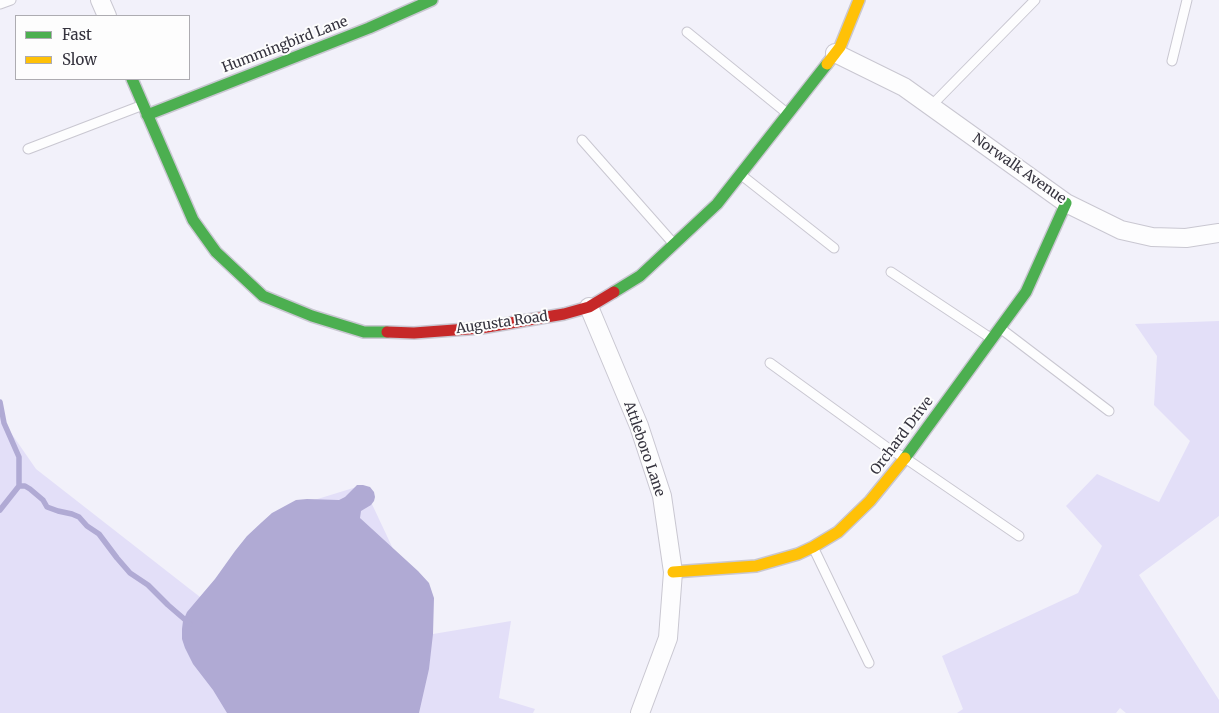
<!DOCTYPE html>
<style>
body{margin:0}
#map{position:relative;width:1219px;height:713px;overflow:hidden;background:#f2f1fa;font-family:Merriweather,serif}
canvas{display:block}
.legend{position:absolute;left:15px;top:15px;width:175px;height:65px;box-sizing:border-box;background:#fdfdfd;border:1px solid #adacb1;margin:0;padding:6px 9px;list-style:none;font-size:15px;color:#35333e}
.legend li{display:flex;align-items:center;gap:10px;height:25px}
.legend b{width:25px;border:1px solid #adacb1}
</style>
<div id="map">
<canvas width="1219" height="713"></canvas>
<ul class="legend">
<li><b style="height:6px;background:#4caf50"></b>Fast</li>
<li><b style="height:6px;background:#ffc107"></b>Slow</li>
</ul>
</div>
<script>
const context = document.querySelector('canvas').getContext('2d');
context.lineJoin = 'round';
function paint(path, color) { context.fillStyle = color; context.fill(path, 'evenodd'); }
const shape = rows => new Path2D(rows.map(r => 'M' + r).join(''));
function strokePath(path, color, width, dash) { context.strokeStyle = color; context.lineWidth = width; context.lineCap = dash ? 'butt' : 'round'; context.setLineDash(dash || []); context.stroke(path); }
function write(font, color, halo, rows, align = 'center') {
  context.font = font + ' Merriweather,serif'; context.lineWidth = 4; context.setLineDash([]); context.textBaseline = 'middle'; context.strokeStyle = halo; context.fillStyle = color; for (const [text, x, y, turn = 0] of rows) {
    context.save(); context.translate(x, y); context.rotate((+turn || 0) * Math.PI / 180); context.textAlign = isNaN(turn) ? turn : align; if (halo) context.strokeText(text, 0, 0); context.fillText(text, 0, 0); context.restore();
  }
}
paint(shape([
 [1219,321,1219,516,1139,575,1219,700,1219,713,1126,713,1120,708,1116,713,957,713,963,709,942,656,1078,593,1102,546,1066,506,1097,474,1159,502,1190,441,1154,405,1157,356,1135,324],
 [0,417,36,469,200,597,272,513,363,485,433,634,511,621,499,698,535,709,533,713,0,713]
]), '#e3dff8');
paint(shape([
 [357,485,363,485,370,487,374,492,375,497,374,501,371,505,361,511,360,518,418,571,429,583,434,598,433,634,429,669,419,713,227,713,213,690,193,664,185,648,182,639,182,629,183,621,187,612,215,579,235,551,247,536,262,522,272,513,296,500,307,499,339,500,345,497]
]), '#b0aad4');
strokePath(shape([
 [0,402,4,423,19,457,19,486,0,510],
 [19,486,25,486,30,489,43,500,47,507,58,511,72,514,79,517,87,526,99,534,117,558,130,573,148,585,168,605,190,624]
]), '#b0aad4', 5.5);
const lane = shape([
 [0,4,11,0],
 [687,32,788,114],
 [1172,61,1187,0],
 [931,106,1035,0],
 [582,140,673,243],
 [28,149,143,105],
 [740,174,834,248],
 [891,272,992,339],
 [1000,328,1109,411],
 [770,363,889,449,905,458,1019,536],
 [813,547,869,663]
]);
const street = shape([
 [100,0,107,16],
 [835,53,904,87,1066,203,1121,230,1152,237,1186,238,1219,233],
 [589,307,639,426,662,496,673,572,668,638,640,713]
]);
const fast = shape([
 [132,79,193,220,216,252,263,296,312,316,364,332,387,332],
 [147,115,369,28,432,0],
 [614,292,640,276,717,204,827,64],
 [905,458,1026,292,1066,203]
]);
const slow = shape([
 [827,64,840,47,859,0],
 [673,572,756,566,798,554,813,547,838,532,870,501,905,458]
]);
const jam = shape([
 [387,332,414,333,481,328,564,314,589,307,614,292]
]);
strokePath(lane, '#c9c7d1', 11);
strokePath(street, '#c9c7d1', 20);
strokePath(fast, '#c9c7d1', 14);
strokePath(slow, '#c9c7d1', 14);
strokePath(jam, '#c9c7d1', 14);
strokePath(lane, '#fdfdfe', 9);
strokePath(street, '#fdfdfe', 18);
strokePath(fast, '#4caf50', 11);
strokePath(slow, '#ffc107', 11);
strokePath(jam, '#c62828', 11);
write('14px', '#35333e', '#fdfdfd', [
 ["Hummingbird Lane",285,45,-21],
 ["Norwalk Avenue",1019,169,35],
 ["Augusta Road",502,323,-8],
 ["Orchard Drive",902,436,-53],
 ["Attleboro Lane",644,449,71]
]);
</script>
